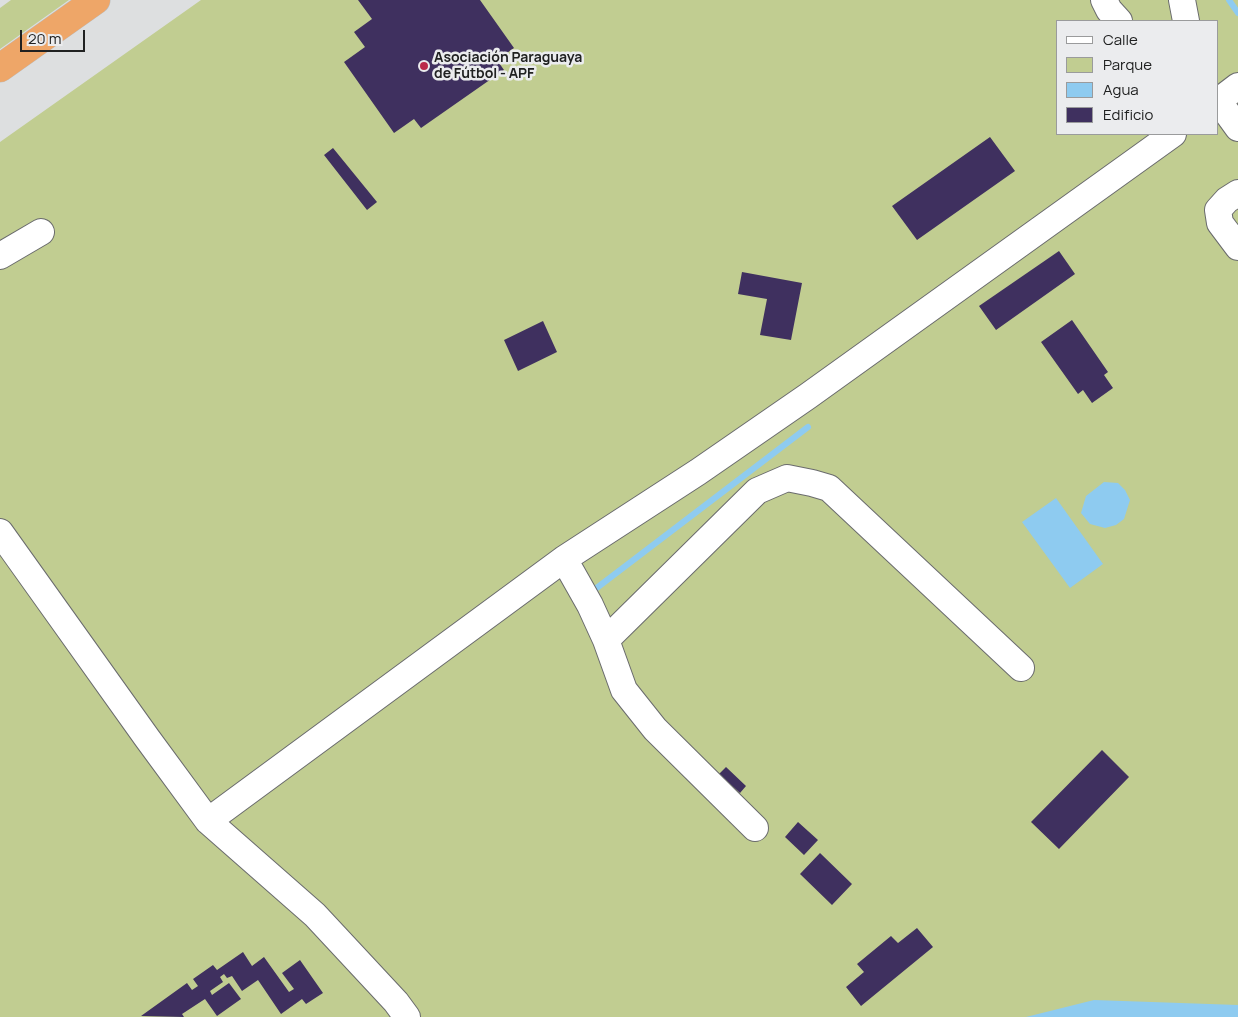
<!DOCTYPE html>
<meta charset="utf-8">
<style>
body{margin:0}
#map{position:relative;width:1238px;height:1017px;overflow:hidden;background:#dddfe0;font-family:Manrope,sans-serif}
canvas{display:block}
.legend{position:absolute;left:1056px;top:20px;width:162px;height:115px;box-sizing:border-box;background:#ebecee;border:1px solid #9a9b9c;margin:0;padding:6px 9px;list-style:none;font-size:15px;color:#202121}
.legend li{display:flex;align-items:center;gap:10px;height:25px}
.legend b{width:25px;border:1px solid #9a9b9c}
.scale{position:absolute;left:20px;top:30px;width:65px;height:22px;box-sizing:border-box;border:2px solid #202121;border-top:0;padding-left:6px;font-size:15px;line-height:18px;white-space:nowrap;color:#202121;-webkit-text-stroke:4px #ebecee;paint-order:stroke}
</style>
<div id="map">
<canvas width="1238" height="1017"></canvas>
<ul class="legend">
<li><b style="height:6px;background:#fff"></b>Calle</li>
<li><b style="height:14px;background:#c1cd91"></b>Parque</li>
<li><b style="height:14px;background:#8ecbf0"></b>Agua</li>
<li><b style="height:14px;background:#3f305f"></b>Edificio</li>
</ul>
<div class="scale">20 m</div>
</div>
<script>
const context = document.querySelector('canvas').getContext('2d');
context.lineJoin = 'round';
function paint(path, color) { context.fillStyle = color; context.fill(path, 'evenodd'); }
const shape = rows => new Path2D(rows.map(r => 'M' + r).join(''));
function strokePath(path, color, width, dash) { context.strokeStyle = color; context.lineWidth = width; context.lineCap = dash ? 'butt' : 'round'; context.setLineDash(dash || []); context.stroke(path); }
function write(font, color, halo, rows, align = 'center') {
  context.font = font + ' Manrope,sans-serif'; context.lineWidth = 5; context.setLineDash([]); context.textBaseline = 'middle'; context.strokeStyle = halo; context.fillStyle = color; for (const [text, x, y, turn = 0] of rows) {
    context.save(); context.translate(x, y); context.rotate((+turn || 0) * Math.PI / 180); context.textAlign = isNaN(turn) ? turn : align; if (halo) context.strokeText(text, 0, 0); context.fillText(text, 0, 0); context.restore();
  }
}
paint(shape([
 [11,0,69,0,0,49,0,8],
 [201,0,1238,0,1238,1017,0,1017,0,142],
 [1057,21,1217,21,1217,134,1057,134]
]), '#c1cd91');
paint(shape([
 [1104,482,1118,483,1125,490,1130,500,1124,519,1116,525,1105,528,1090,524,1081,513,1086,496],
 [1056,498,1103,564,1070,588,1022,522],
 [1094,1000,1238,1005,1238,1017,1026,1017]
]), '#8ecbf0');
strokePath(shape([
 [1229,0,1238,13],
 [594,590,808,427]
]), '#8ecbf0', 6);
paint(shape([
 [358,0,480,0,514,48,497,60,504,70,421,128,414,119,394,133,344,62,365,47,354,32,372,19],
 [990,137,1015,171,917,240,892,206],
 [333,148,377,202,367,210,324,155],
 [1059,251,1075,274,996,330,979,306],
 [742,272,802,283,791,340,760,335,767,299,738,294],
 [1072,320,1108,372,1104,375,1113,388,1092,403,1083,390,1078,394,1041,342],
 [543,321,557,352,518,371,504,340],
 [1102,750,1129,777,1059,849,1031,822],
 [726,767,746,786,740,793,719,774],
 [798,822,818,840,804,855,785,837],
 [820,853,852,884,832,905,800,874],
 [917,928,933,947,861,1006,846,987,864,972,857,964,891,936,898,943],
 [243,952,252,966,264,957,289,992,294,989,282,973,300,960,323,993,306,1004,302,999,281,1014,258,980,242,991,232,976,227,978,224,974,220,977,223,982,210,991,212,995,229,983,241,999,217,1016,205,999,182,1014,184,1017,141,1016,187,983,192,990,198,986,193,979,213,965,217,970]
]), '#3f305f');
const minor = shape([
 [1104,0,1109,10,1119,21],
 [1182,0,1186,21],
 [1217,99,1238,128],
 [1217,102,1238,86],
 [1238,193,1227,200,1218,210,1220,223,1238,247],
 [0,256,41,232],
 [0,532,147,738,208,821,564,559,698,472,808,396,1173,134],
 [564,559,590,605,606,640,624,690,655,729,755,828],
 [606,640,757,491,787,478,812,483,829,488,1021,668],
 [208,821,315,915,396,1002,407,1017]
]);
const highway = shape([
 [0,68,96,0]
]);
strokePath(minor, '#6a6b6d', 28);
strokePath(highway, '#bcbcbc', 29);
strokePath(minor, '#fff', 26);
strokePath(highway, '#eea668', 28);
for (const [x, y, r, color] of [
 [424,66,5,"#bb2a4a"]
]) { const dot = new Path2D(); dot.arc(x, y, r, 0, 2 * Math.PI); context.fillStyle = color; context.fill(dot); strokePath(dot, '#ebecee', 2); }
write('bold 14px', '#202121', '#ebecee', [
 ["Asociación Paraguaya",434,58],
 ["de Fútbol - APF",434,74]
], 'left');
</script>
